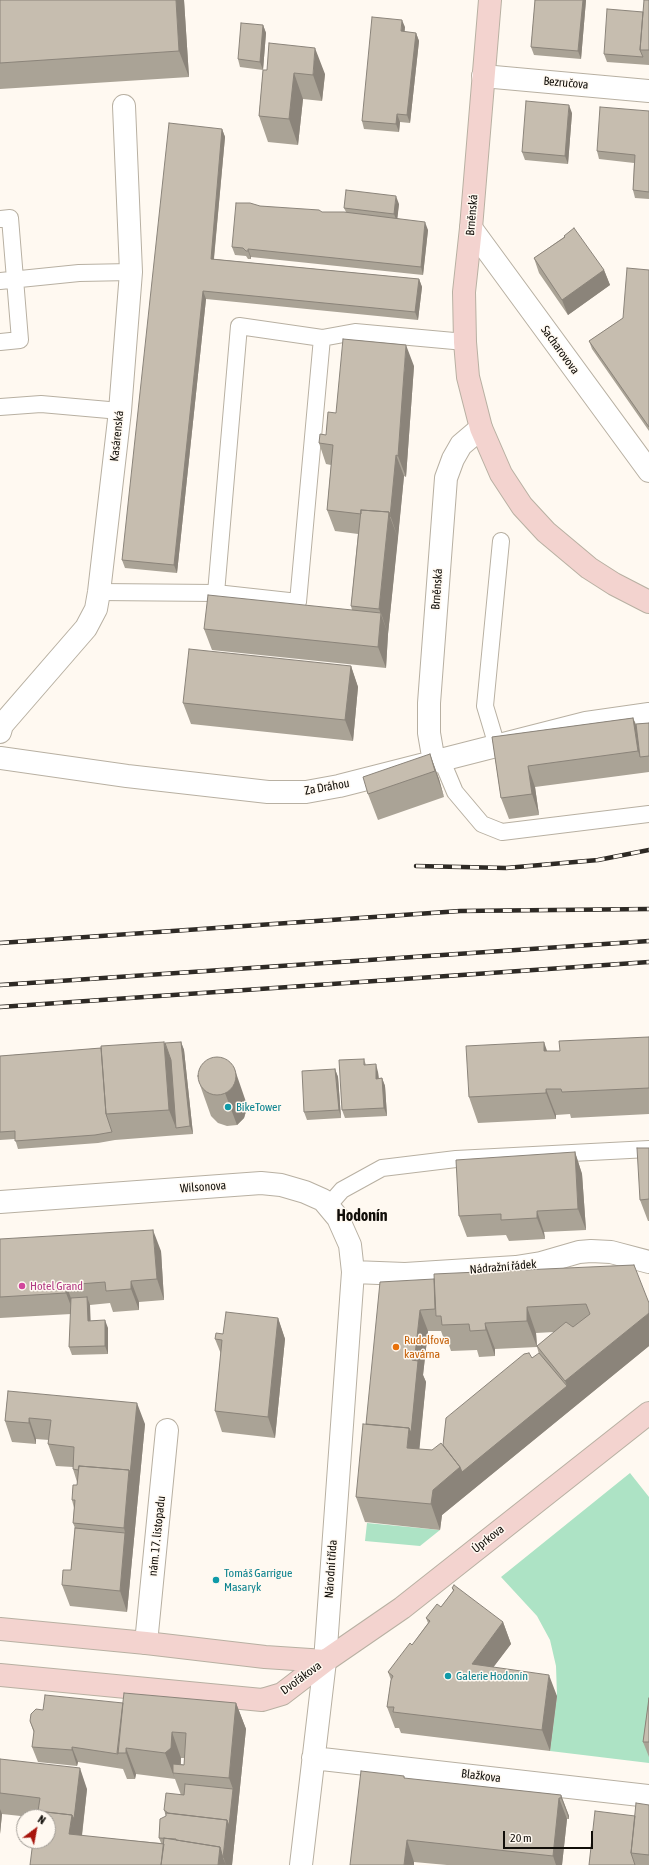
<!DOCTYPE html>
<meta charset="utf-8">
<style>
body{margin:0}
#map{position:relative;width:649px;height:1865px;overflow:hidden;background:#fff9f1;font-family:"Asap Condensed",sans-serif}
canvas{display:block}
.north{position:absolute;left:16px;top:1809px;width:40px;height:40px;box-sizing:border-box;background:#fff9f1;border:1px solid #a09b94;border-radius:50%;rotate:32deg;font-size:11px;font-weight:700;line-height:16px;text-align:center;color:#110e09}
.north::after{content:'';display:block;margin:auto;width:14px;height:18px;background:#a8160d;clip-path:polygon(50% 0,100% 100%,50% 72%,0 100%)}
.scale{position:absolute;left:503px;top:1831px;width:90px;height:18px;box-sizing:border-box;border:2px solid #110e09;border-top:0;padding-left:5px;font-size:12px;line-height:14px;white-space:nowrap;color:#110e09;-webkit-text-stroke:3px #fff9f1;paint-order:stroke}
</style>
<div id="map">
<canvas width="649" height="1865"></canvas>
<div class="north">N</div>
<div class="scale">20 m</div>
</div>
<script>
const context = document.querySelector('canvas').getContext('2d');
context.lineJoin = 'round';
function paint(path, color) { context.fillStyle = color; context.fill(path, 'evenodd'); }
const shape = rows => new Path2D(rows.map(r => 'M' + r).join(''));
function strokePath(path, color, width, dash) { context.strokeStyle = color; context.lineWidth = width; context.lineCap = dash ? 'butt' : 'round'; context.setLineDash(dash || []); context.stroke(path); }
function write(font, color, halo, rows, align = 'center') {
  context.font = font + ' "Asap Condensed",sans-serif'; context.lineWidth = 3; context.setLineDash([]); context.textBaseline = 'middle'; context.strokeStyle = halo; context.fillStyle = color; for (const [text, x, y, turn = 0] of rows) {
    context.save(); context.translate(x, y); context.rotate((+turn || 0) * Math.PI / 180); context.textAlign = isNaN(turn) ? turn : align; if (halo) context.strokeText(text, 0, 0); context.fillText(text, 0, 0); context.restore();
  }
}
paint(shape([
 [630,1473,649,1497,649,1763,550,1751,557,1696,556,1666,550,1640,537,1616,501,1577],
 [367,1523,440,1530,420,1546,365,1541]
]), '#ade3c5');
const service = shape([
 [0,219,10,218,20,340,0,342],
 [0,281,79,273,131,272],
 [0,407,41,404,120,411],
 [99,592,216,593,298,602,322,338],
 [216,593,239,326,322,338,355,332,465,342],
 [497,746,485,706,501,541],
 [442,761,455,792,482,824,502,832,649,814],
 [328,1206,342,1190,382,1168,456,1159,649,1149]
]);
const minor = shape([
 [483,76,649,91],
 [471,228,649,471],
 [0,732,2,725,86,628,96,609,99,592,120,411,131,272,124,106],
 [0,758,127,776,268,792,306,792,339,786,586,723,649,714],
 [434,762,429,733,429,703,446,478,453,459,461,445,481,428],
 [0,1202,261,1183,281,1185,305,1192,323,1200,338,1218,350,1245,353,1272,325,1661,301,1865],
 [353,1272,405,1274,516,1267,541,1263,579,1252,591,1251,611,1252,649,1262],
 [146,1643,167,1430],
 [313,1758,649,1796]
]);
const secondary = shape([
 [490,0,471,228,464,292,465,342,468,377,481,428,501,474,522,506,546,532,589,568,614,584,649,602],
 [0,1629,146,1643,265,1657,325,1661],
 [0,1675,262,1700,282,1694,325,1661,402,1608,649,1413]
]);
strokePath(service, '#b8b0a2', 18);
strokePath(minor, '#b8b0a2', 24);
strokePath(secondary, '#b8b0a2', 24);
strokePath(service, '#fff', 16);
strokePath(minor, '#fff', 22);
strokePath(secondary, '#f3d3cf', 22);
const rail = shape([
 [416,866,506,868,598,860,649,850],
 [0,943,460,911,649,909],
 [0,985,649,941],
 [0,1007,649,962]
]);
strokePath(rail, '#2e2a25', 4.5);
strokePath(rail, '#fff9f1', 3, [9]);
paint(shape([
 [0,0,184,0,189,77,0,89],
 [535,0,586,0,581,59,534,55,531,47],
 [649,0,649,65,607,62,604,54,643,12],
 [263,25,266,33,263,70,240,67,238,59],
 [405,27,404,32,416,33,419,41,410,123,400,122,399,132,364,129,362,121],
 [263,70,325,74,322,101,303,99,298,145,268,142,259,116],
 [649,111,649,199,635,198,633,190,634,163,599,159,597,151],
 [572,113,568,164,525,160,522,152],
 [222,129,225,137,214,259,419,279,422,287,418,320,206,299,177,573,125,568,122,560],
 [399,204,397,218,428,230,423,275,251,257,251,259,248,259,246,256,235,255,232,247,260,206,322,212,346,212,344,208],
 [564,236,604,270,610,285,568,315,539,273,534,258,564,237],
 [649,270,649,431,592,349,589,341,623,318],
 [414,366,406,477,404,476,388,634,386,668,212,650,204,629,352,610,351,606,358,534,335,531,327,510,331,465,326,464,319,443,326,435,336,413],
 [351,666,358,687,353,741,191,724,183,703],
 [633,718,636,724,649,723,649,772,535,787,539,815,509,819,501,798,492,737],
 [430,754,439,779,444,797,378,820,368,794],
 [649,1037,649,1114,571,1118,570,1114,556,1115,556,1119,478,1123,469,1097,547,1051,560,1051],
 [181,1042,184,1050,193,1134,179,1135,115,1140,98,1143,18,1149,15,1139,0,1140,0,1056],
 [364,1059,366,1065,378,1072,379,1078,382,1078,385,1086,387,1116,345,1118,342,1110],
 [335,1069,338,1077,341,1118,307,1120,304,1112],
 [200,1085,245,1099,247,1108,244,1118,237,1125,227,1126,218,1123,211,1116],
 [649,1148,649,1221,648,1221,640,1200],
 [575,1152,582,1174,586,1230,544,1232,545,1239,509,1241,506,1235,467,1237,459,1216],
 [0,1239,161,1251,164,1300,139,1302,139,1310,113,1312,110,1303,90,1305,90,1321,108,1328,108,1354,72,1355,69,1347,71,1314,0,1318],
 [634,1265,649,1346,442,1515,440,1530,365,1522,356,1497,366,1424,434,1279],
 [428,1331,441,1331,445,1342,448,1342,451,1351,477,1350,479,1357,495,1356,495,1349,537,1347,539,1354,532,1358,443,1445,432,1450,419,1449,426,1382,423,1375],
 [554,1332,537,1346,536,1333],
 [278,1318,285,1339,275,1438,222,1432,215,1411,221,1354,215,1339,223,1334],
 [8,1391,145,1424,127,1612,70,1606,62,1585,71,1570,75,1528,73,1523,74,1508,72,1500,77,1485,77,1482,73,1469,73,1467,56,1466,48,1444,49,1440,36,1439,36,1444,12,1442,5,1421],
 [452,1588,503,1622,511,1644,493,1667,557,1696,550,1751,401,1733,399,1728,395,1728,387,1707,391,1680,388,1672,412,1645,428,1623,426,1618,441,1607,453,1591],
 [649,1698,649,1757,643,1742],
 [123,1703,236,1703,246,1729,232,1865,30,1865,48,1817,30,1817,2,1814,0,1834,0,1759,87,1789,82,1836,161,1843,159,1838,166,1816,164,1810,181,1795,175,1779,136,1774,135,1779,127,1779,123,1769,78,1762,77,1766,38,1762,32,1747,34,1733,30,1721,43,1710],
 [181,1758,184,1758,184,1765,181,1764],
 [404,1776,405,1779,561,1795,569,1816,569,1819,567,1819,562,1865,447,1865,414,1862,414,1865,350,1865],
 [649,1805,649,1865,589,1865,635,1816]
]), '#aaa396');
paint(shape([
 [176,0,184,0,189,77,179,51],
 [583,0,586,0,581,59,578,51],
 [402,20,405,27,404,39,401,31],
 [263,25,266,33,263,70,260,62],
 [416,33,419,41,410,123,407,115],
 [315,48,325,74,322,101,313,75],
 [294,73,303,99,298,145,289,119],
 [569,105,572,113,568,164,565,156],
 [397,114,400,122,399,132,396,124],
 [222,129,225,137,213,267,211,259],
 [396,196,399,204,397,222,394,214],
 [425,222,428,230,423,275,421,267],
 [248,249,251,257,251,259,248,251],
 [604,270,610,285,568,315,562,300],
 [419,279,422,287,418,320,415,312],
 [203,291,206,299,177,573,174,565],
 [406,345,414,366,406,477,398,456],
 [396,455,404,476,398,538,390,517],
 [389,512,398,538,388,634,379,609],
 [381,613,388,634,386,668,378,647],
 [351,666,358,687,353,741,345,720],
 [633,718,641,739,640,757,638,751],
 [430,754,439,779,444,797,435,771],
 [528,766,535,787,539,815,532,794],
 [164,1042,174,1067,176,1128,169,1110],
 [181,1042,184,1050,193,1134,190,1126],
 [544,1042,553,1068,544,1051],
 [376,1064,378,1072,379,1087,376,1079],
 [234,1067,245,1099,247,1108,244,1118,237,1125,225,1093],
 [335,1069,338,1077,341,1118,339,1110],
 [382,1078,385,1086,387,1116,384,1108],
 [546,1089,556,1115,556,1119,546,1093],
 [575,1152,582,1174,586,1230,578,1209],
 [537,1211,544,1232,545,1239,537,1218],
 [153,1230,161,1251,164,1300,157,1279],
 [131,1281,139,1302,139,1310,131,1289],
 [66,1285,74,1306,74,1314,66,1293],
 [87,1297,90,1305,91,1329,88,1321],
 [527,1307,536,1333,537,1347,527,1321],
 [420,1310,428,1331,423,1375,426,1382,417,1474,407,1448,409,1428,412,1360,413,1355,417,1367,418,1363,415,1355],
 [649,1313,649,1346,442,1515,440,1530,431,1504,433,1490,460,1467,567,1386,565,1381],
 [278,1318,285,1339,275,1438,268,1417],
 [105,1320,108,1328,108,1354,105,1346],
 [485,1323,495,1349,495,1356,486,1330],
 [137,1403,145,1424,127,1612,120,1591,125,1533,124,1528,129,1470],
 [29,1418,36,1439,36,1444,29,1423],
 [503,1622,511,1644,480,1685,472,1664],
 [549,1675,557,1696,550,1751,542,1730],
 [236,1703,246,1729,232,1865,226,1865,223,1858,227,1820,233,1789,229,1778],
 [172,1732,181,1758,180,1773,173,1773,175,1779,165,1753],
 [72,1747,78,1762,77,1766,72,1750],
 [126,1748,136,1774,135,1779,126,1753],
 [80,1768,87,1789,79,1860,69,1834,72,1815],
 [561,1795,569,1816,569,1819,561,1798],
 [559,1798,567,1819,562,1865,556,1865,553,1856],
 [0,1809,2,1814,0,1834],
 [407,1840,414,1862,414,1865,404,1865],
 [220,1847,226,1865,218,1865]
]), '#8b847a');
const building = shape([
 [0,0,176,0,179,51,0,63,0,0],
 [535,0,583,0,578,51,531,47,535,0],
 [644,0,649,0,649,50,640,50,644,0],
 [607,9,643,12,640,50,643,57,604,54,607,9],
 [372,17,402,20,401,31,416,33,407,115,397,114,396,124,362,121,372,17],
 [241,23,263,25,260,62,238,59,241,23],
 [269,43,315,48,313,75,294,73,289,119,259,116,263,70,267,70,269,43],
 [526,101,569,105,565,156,522,152,526,101],
 [600,107,649,111,649,192,633,190,635,155,597,151,600,107],
 [169,123,222,129,211,259,419,279,415,312,203,291,174,565,122,560,169,123],
 [346,190,396,196,394,214,344,208,346,190],
 [236,203,250,203,260,206,319,210,322,212,344,212,425,222,421,267,248,249,248,251,246,251,243,248,232,247,236,203],
 [574,228,604,270,562,300,534,258,565,237,564,236,574,228],
 [627,268,649,270,649,427,589,341,623,318,627,268],
 [343,339,406,345,398,456,396,455,390,517,389,512,361,510,361,514,327,510,333,445,319,443,320,434,326,435,328,412,336,413,343,339],
 [361,510,389,512,379,609,351,606,361,510],
 [208,595,381,613,378,647,204,629,208,595],
 [189,649,351,666,345,720,183,703,189,649],
 [633,718,638,751,528,766,532,794,501,798,492,737,633,718],
 [649,723,649,756,640,757,636,724,649,723],
 [430,754,435,771,368,794,363,777,430,754],
 [649,1037,649,1088,562,1092,561,1089,546,1089,546,1093,469,1097,466,1046,544,1042,544,1051,560,1051,559,1041,649,1037],
 [164,1042,169,1110,106,1114,101,1046,164,1042],
 [181,1042,190,1126,176,1128,171,1060,165,1043,181,1042],
 [101,1048,106,1114,112,1132,95,1135,15,1141,15,1131,0,1132,0,1056,101,1048],
 '198 1076a19 19 0 1 1 38 0a19 19 0 1 1-38 0Z',
 [364,1059,364,1065,376,1064,376,1079,382,1078,384,1108,342,1110,339,1060,364,1059],
 [335,1069,339,1110,304,1112,302,1071,335,1069],
 [637,1148,649,1148,649,1199,640,1200,637,1148],
 [575,1152,578,1209,537,1211,537,1218,501,1220,501,1214,459,1216,456,1160,575,1152],
 [153,1230,157,1279,131,1281,131,1289,106,1291,105,1282,66,1285,66,1293,0,1297,0,1239,153,1230],
 [634,1265,649,1303,649,1313,565,1381,537,1346,566,1322,573,1327,590,1314,586,1304,527,1307,527,1321,485,1323,486,1330,470,1331,469,1324,442,1325,441,1316,436,1316,434,1274,634,1265],
 [434,1279,435,1309,420,1310,415,1355,413,1355,412,1360,418,1361,411,1433,409,1428,366,1424,380,1282,434,1279],
 [87,1297,88,1321,105,1320,105,1346,69,1347,71,1298,87,1297],
 [226,1312,278,1318,268,1417,215,1411,222,1340,215,1339,216,1333,223,1334,226,1312],
 [529,1353,532,1358,539,1353,567,1386,462,1472,460,1467,443,1445,446,1418,524,1354,529,1353],
 [8,1391,137,1403,130,1475,129,1470,79,1466,78,1470,73,1469,74,1447,48,1444,51,1420,29,1418,29,1423,5,1421,8,1391],
 [363,1424,409,1428,407,1448,432,1450,441,1443,460,1467,433,1490,431,1504,356,1497,363,1424],
 [79,1466,129,1470,124,1528,73,1523,75,1500,72,1500,73,1485,77,1485,79,1466],
 [75,1528,125,1533,120,1591,62,1585,63,1570,71,1570,75,1528],
 [454,1585,503,1622,472,1664,549,1675,542,1730,393,1712,394,1707,387,1707,391,1680,393,1676,388,1672,410,1643,412,1645,430,1621,426,1618,437,1604,441,1607,454,1590,452,1588,454,1585],
 [124,1693,236,1703,229,1778,173,1773,173,1764,184,1765,186,1733,172,1732,171,1748,165,1753,126,1748,126,1753,117,1753,124,1693],
 [45,1695,123,1703,118,1754,72,1747,72,1750,32,1747,34,1731,30,1721,31,1714,36,1709,43,1710,45,1695],
 [649,1698,649,1742,643,1742,649,1698],
 [0,1759,80,1768,74,1819,72,1815,38,1811,40,1798,0,1793,0,1759],
 [361,1771,404,1776,404,1778,561,1795,561,1798,559,1798,553,1856,407,1840,404,1865,350,1865,361,1771],
 [185,1784,233,1789,229,1826,227,1820,168,1813,164,1810,166,1793,184,1795,185,1784],
 [636,1803,649,1805,649,1855,631,1853,636,1803],
 [36,1811,72,1815,69,1834,164,1844,161,1865,30,1865,33,1841,48,1841,48,1817,35,1817,36,1811],
 [595,1811,635,1816,631,1853,635,1865,589,1865,595,1811],
 [166,1813,227,1820,223,1858,220,1847,176,1840,176,1839,159,1838,160,1819,166,1816,166,1813],
 [164,1838,220,1847,218,1865,161,1865,164,1838]
]);
paint(building, '#c6bdaf');
strokePath(building, '#8b847a', 1);
for (const [x, y, r, color] of [
 [228,1107,4,"#0f9aa8"],
 [22,1286,4,"#d1479c"],
 [396,1347,4,"#e8710a"],
 [216,1580,4,"#0f9aa8"],
 [448,1676,4,"#0f9aa8"]
]) { const dot = new Path2D(); dot.arc(x, y, r, 0, 2 * Math.PI); context.fillStyle = color; context.fill(dot); strokePath(dot, '#fff9f1', 1.5); }
write('12px', '#110e09', '#fff9f1', [
 ["Bezručova",566,83,5],
 ["Brněnská",472,215,-85],
 ["Sacharovova",560,350,54],
 ["Kasárenská",117,436,-84],
 ["Brněnská",437,589,-86],
 ["Za Dráhou",327,787,-10],
 ["Wilsonova",203,1187,-4],
 ["Nádražní řádek",503,1267,-5],
 ["nám. 17. listopadu",157,1536,-84],
 ["Úprkova",488,1539,-38],
 ["Národní třída",331,1569,-86],
 ["Dvořákova",301,1678,-36],
 ["Blažkova",481,1776,7]
]);
write('12px', '#0d838f', '#fff9f1', [
 ["BikeTower",236,1107],
 ["Tomáš Garrigue",224,1573],
 ["Masaryk",224,1587],
 ["Galerie Hodonín",456,1676]
], 'left');
write('12px', '#b23c85', '#fff9f1', [
 ["Hotel Grand",30,1286]
], 'left');
write('12px', '#c56008', '#fff9f1', [
 ["Rudolfova",404,1340],
 ["kavárna",404,1354]
], 'left');
write('bold 16px', '#110e09', '#fff9f1', [
 ["Hodonín",362,1216]
]);
</script>
